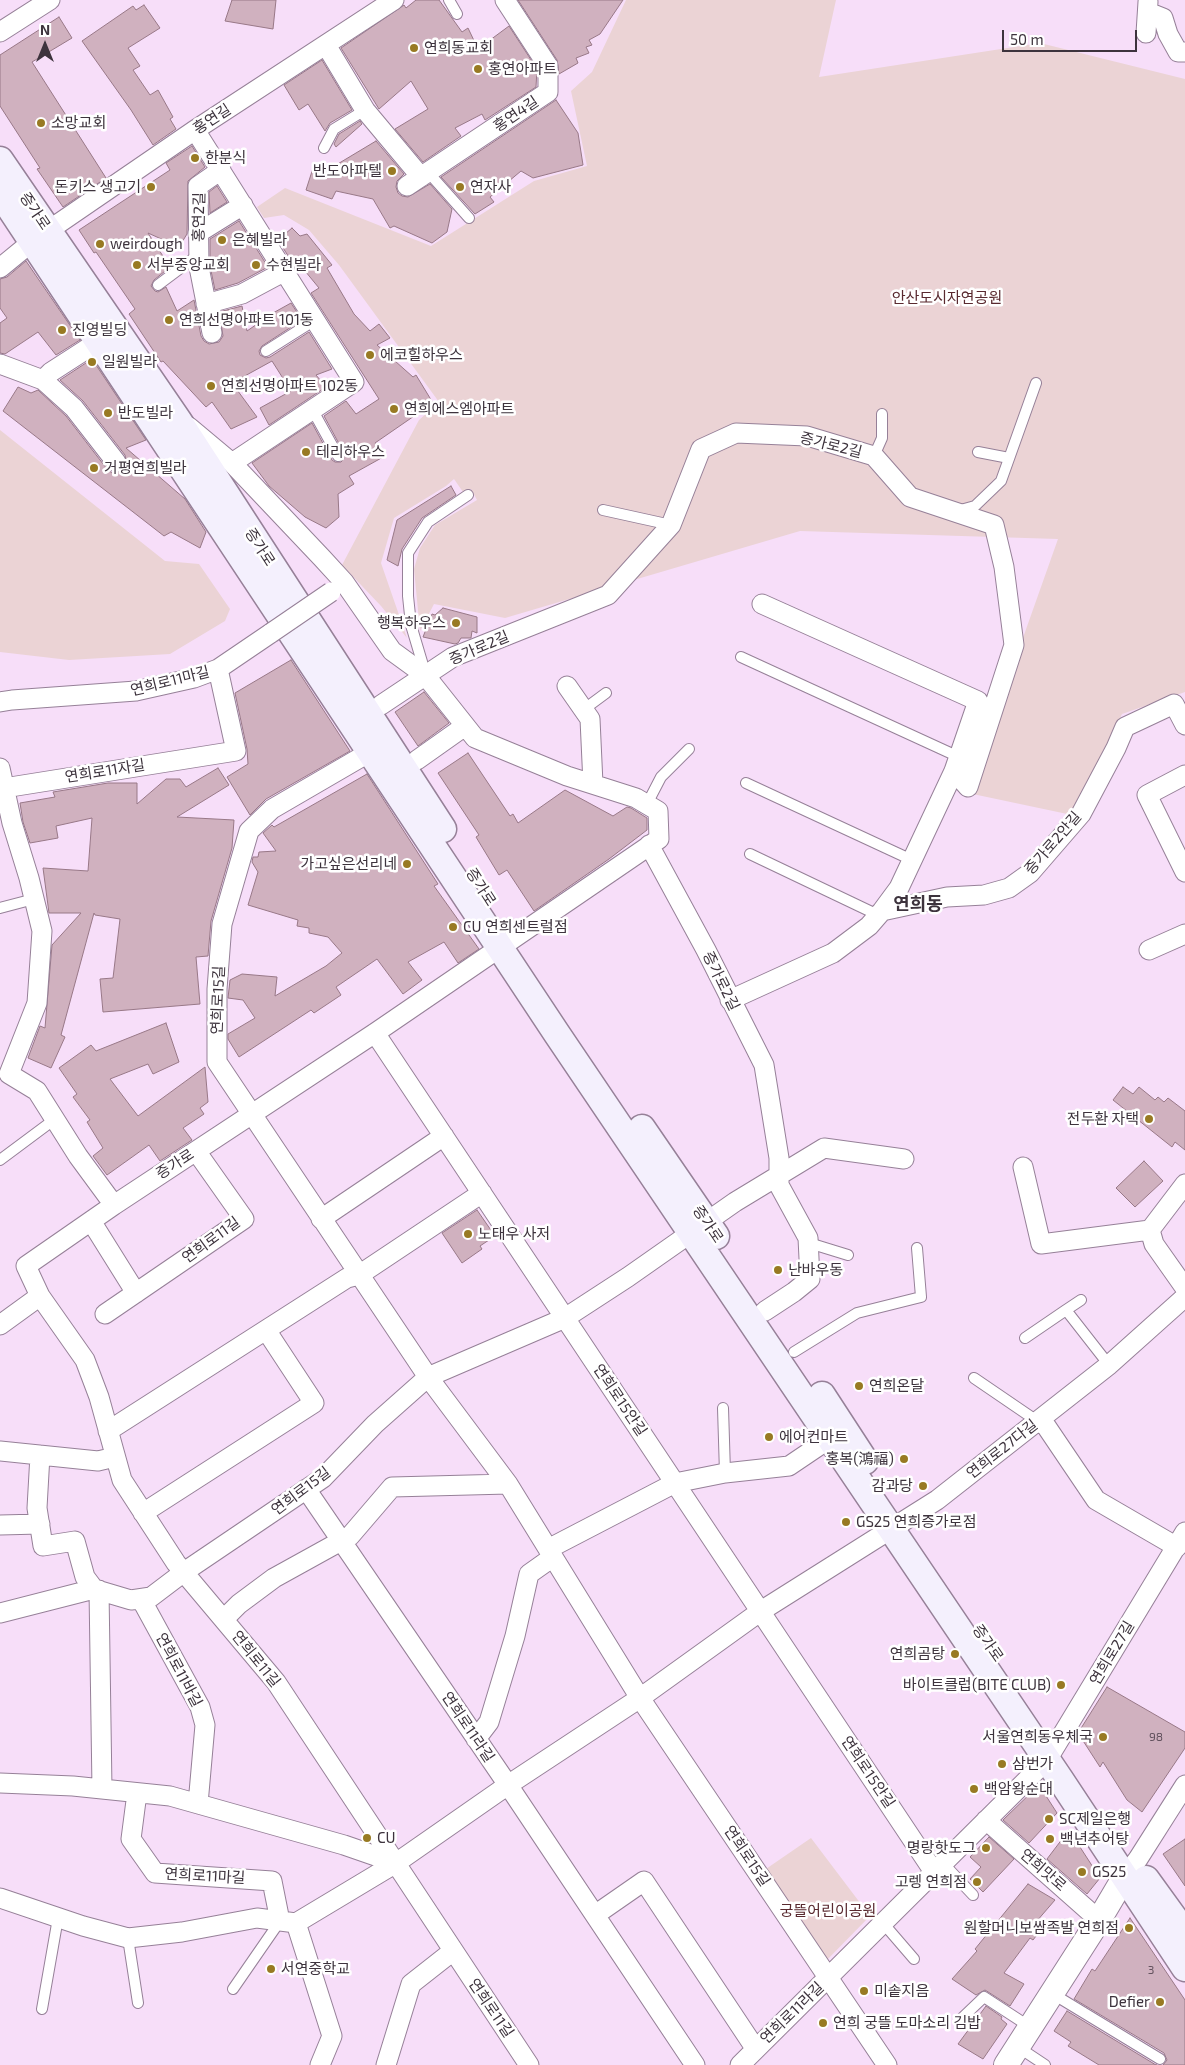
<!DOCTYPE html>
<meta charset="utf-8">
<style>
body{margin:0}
#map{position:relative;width:1185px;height:2065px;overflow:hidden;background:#f7def9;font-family:"Exo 2",sans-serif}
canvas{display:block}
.north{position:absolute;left:20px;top:20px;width:50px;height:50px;-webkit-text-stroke:4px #fff;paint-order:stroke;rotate:0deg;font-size:14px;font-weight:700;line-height:20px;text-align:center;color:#3d333d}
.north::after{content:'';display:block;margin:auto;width:18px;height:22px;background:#3d333d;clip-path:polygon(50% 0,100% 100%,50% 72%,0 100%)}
.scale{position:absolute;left:1002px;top:30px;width:135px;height:22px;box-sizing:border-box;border:2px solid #3d333d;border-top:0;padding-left:6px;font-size:15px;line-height:18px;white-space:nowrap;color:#3d333d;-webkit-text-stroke:4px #fff;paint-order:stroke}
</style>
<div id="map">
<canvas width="1185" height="2065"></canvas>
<div class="north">N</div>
<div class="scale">50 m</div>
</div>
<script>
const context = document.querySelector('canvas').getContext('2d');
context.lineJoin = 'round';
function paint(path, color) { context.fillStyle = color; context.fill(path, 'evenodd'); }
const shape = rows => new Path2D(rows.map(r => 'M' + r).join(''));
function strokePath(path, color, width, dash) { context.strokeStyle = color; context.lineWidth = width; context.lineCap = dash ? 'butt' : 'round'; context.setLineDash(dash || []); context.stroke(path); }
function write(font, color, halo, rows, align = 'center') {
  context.font = font + ' "Exo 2","Noto Sans KR",sans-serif'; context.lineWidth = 5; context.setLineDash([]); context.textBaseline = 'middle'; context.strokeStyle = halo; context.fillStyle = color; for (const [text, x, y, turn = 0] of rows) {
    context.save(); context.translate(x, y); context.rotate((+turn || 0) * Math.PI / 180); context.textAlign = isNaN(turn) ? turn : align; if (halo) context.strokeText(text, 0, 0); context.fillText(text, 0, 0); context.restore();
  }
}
paint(shape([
 [626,0,836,0,819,77,1040,43,1185,79,1185,692,1122,714,1072,815,968,793,1058,539,800,531,505,618,434,604,420,631,414,569,420,548,435,525,477,500,471,489,463,492,454,479,446,486,394,518,381,563,407,638,381,606,342,565,419,420,439,402,339,265,309,230,284,215,264,218,257,207,285,188,431,246,534,181,587,166,571,91,592,72],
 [0,430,165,561,199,564,230,609,225,621,170,654,69,660,0,652],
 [811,1838,870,1916,825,1962,763,1871]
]), '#ebd3d5');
const building = shape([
 [232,0,276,0,273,29,225,21,232,0],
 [416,0,439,0,462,32,468,28,478,49,509,26,537,69,536,87,485,120,482,114,455,128,461,136,423,162,395,129,428,109,411,81,379,109,341,48,404,5,406,8,416,0],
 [518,0,623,0,600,34,589,40,592,45,586,47,589,53,576,58,578,63,559,74,557,60,518,0],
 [144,5,160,28,128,48,140,66,133,70,150,95,158,90,173,117,170,119,176,129,153,145,131,110,82,41,133,6,136,10,144,5],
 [59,17,72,38,32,62,106,178,63,207,37,169,40,168,0,106,0,55,59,17],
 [322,60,352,110,330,123,325,131,308,104,299,110,284,85,322,60],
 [556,100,578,133,583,165,533,178,521,171,490,197,494,202,475,214,441,177,556,100],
 [360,121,362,124,336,147,334,144,339,134,360,121],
 [376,141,404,174,397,181,396,187,398,193,402,196,408,197,430,184,452,209,447,232,432,243,394,226,390,228,373,199,336,191,332,199,306,190,314,165,321,174,376,141],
 [192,146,205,167,188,181,187,234,179,247,148,233,170,267,154,280,151,286,155,291,158,292,166,287,177,311,194,300,201,336,204,341,209,344,219,342,223,336,219,312,242,306,247,331,273,313,291,303,302,320,262,346,259,351,260,355,266,358,270,357,309,332,332,369,316,375,326,387,269,425,260,408,291,391,272,361,232,383,257,417,231,429,212,402,206,407,163,361,161,362,129,314,135,309,96,252,94,253,79,230,170,170,166,163,192,146],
 [217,186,227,202,210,213,209,192,217,186],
 [239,221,268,267,238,283,215,290,210,266,210,239,239,221],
 [292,228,300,236,307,234,332,265,327,268,354,314,370,331,379,324,390,338,377,345,413,377,416,375,433,403,375,443,385,456,349,476,354,484,338,494,339,517,326,528,305,517,269,486,252,463,312,423,332,460,335,462,341,462,344,459,344,453,324,416,346,401,356,414,379,399,311,293,319,288,296,260,292,262,278,240,292,228],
 [26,261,80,340,56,355,38,332,5,354,0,353,0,323,7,318,0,308,0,279,7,277,26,261],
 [92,359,146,440,126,448,185,499,206,532,200,548,171,532,164,536,3,411,18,387,31,393,38,390,66,416,107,469,112,473,122,471,127,466,125,455,83,401,60,380,92,359],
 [451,486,456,495,422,518,402,549,398,566,387,560,397,520,451,486],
 [443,608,477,617,477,633,472,631,471,638,461,638,458,643,455,644,423,637,432,614,435,615,443,608],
 [291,660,350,751,266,799,250,815,227,777,248,764,247,749,235,693,291,660],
 [424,692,449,723,418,746,395,712,424,692],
 [468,753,510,816,513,814,518,823,565,790,613,816,627,807,631,808,647,818,647,830,609,859,534,911,507,870,499,875,476,837,479,835,438,773,468,753],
 [218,768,229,785,177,817,234,820,232,848,211,921,208,956,196,957,200,1004,103,1012,100,979,113,978,120,919,95,915,94,913,61,1035,65,1037,51,1068,28,1058,40,1026,45,1028,52,945,81,913,49,913,43,868,88,871,92,818,56,826,58,838,30,843,23,822,20,803,55,797,53,792,108,783,137,783,137,804,166,779,180,779,186,787,218,768],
 [367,774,438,884,434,886,479,949,458,963,444,942,408,962,422,980,403,994,377,959,336,987,341,995,314,1013,311,1010,239,1057,228,1039,228,1034,255,1018,243,1000,228,998,230,980,242,974,277,977,275,996,326,966,342,953,328,937,309,933,309,928,297,926,298,920,248,905,258,872,252,862,253,857,258,857,259,852,276,851,263,833,272,825,274,827,367,774],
 [166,1023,179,1062,153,1074,148,1064,110,1079,138,1116,205,1067,208,1102,200,1108,204,1114,183,1128,192,1140,160,1161,149,1145,107,1175,93,1156,103,1148,87,1122,90,1120,73,1097,77,1094,59,1068,91,1045,96,1051,166,1023],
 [1123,1087,1133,1094,1139,1087,1155,1100,1158,1097,1164,1102,1168,1098,1185,1111,1185,1150,1175,1142,1172,1147,1113,1100,1123,1087],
 [1144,1161,1163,1181,1135,1207,1116,1188,1144,1161],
 [477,1210,495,1236,480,1246,482,1249,462,1263,442,1233,477,1210],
 [1107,1687,1185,1732,1185,1748,1142,1812,1127,1800,1103,1762,1100,1767,1078,1733,1107,1687],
 [1039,1785,1057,1813,1029,1843,1003,1820,1039,1785],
 [1069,1830,1100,1878,1087,1894,1047,1859,1069,1830],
 [989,1837,1014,1859,983,1892,970,1879,981,1867,970,1857,989,1837],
 [1185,1839,1185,1886,1163,1854,1185,1839],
 [1028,1884,1055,1900,1036,1922,1043,1927,1033,1940,1030,1938,1004,1973,1024,1984,1010,2006,985,1990,976,1995,952,1979,977,1951,975,1949,1028,1884],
 [1130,1918,1185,2000,1185,2065,1163,2065,1167,2060,1164,2053,1074,1999,1092,1969,1095,1971,1130,1918],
 [986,2006,1002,2017,1001,2019,1007,2024,983,2059,958,2044,986,2006],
 [1067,2011,1156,2065,1157,2065,1099,2065,1068,2046,1071,2042,1054,2031,1067,2011]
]);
paint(building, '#d0b1bf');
strokePath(building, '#987887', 1);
const service = shape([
 [449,0,457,14],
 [324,148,334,129,365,110],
 [428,172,469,218],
 [158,285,198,255],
 [266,351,315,320],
 [312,409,338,456],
 [978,452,1009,458],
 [874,456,882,438,882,414],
 [603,510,671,525],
 [957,511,975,506,1001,481,1036,383],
 [741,657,959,757],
 [425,672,411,625,408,596,408,553,428,522,468,495],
 [583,710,606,693],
 [746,783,912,860],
 [647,804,661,777,689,749],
 [750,854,878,915],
 [0,908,34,899],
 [0,1160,55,1119],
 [809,1243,848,1255],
 [1066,1310,1081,1300],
 [1025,1338,1066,1310,1109,1365],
 [794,1352,857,1313,921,1297,917,1248],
 [974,1378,1037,1421],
 [723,1408,725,1473],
 [943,1863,973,1895],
 [883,1923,914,1959],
 [128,1938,138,2003],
 [233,1989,280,1921],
 [1053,1994,1160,2059],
 [42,2009,58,1918],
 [962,2018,984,1997,1030,2027],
 [1018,2047,1045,2065]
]);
const minor = shape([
 [1148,12,1163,18,1168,34,1178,52,1185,52],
 [0,32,50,0],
 [1146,33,1148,2],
 [326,45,365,110,421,177],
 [195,130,354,382,232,463],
 [407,186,548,92,548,66,505,0],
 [198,233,243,205],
 [0,268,33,241,195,130,394,0],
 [206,304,242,294,285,271],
 [212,333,199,267,198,186,221,170],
 [0,364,43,380,74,408,116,462],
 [43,380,51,372,99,341],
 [189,427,232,463,322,558,344,582,392,651,425,675,475,738,567,776,636,798,658,811,659,839,375,1033,114,1205,26,1266,40,1296,85,1360,99,1397,122,1480,176,1563,276,1682,529,2065],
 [567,686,590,719,593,784],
 [0,702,12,700,136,691,194,678,218,669,271,633],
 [381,705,453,657,608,595,671,525,701,449,736,433,807,436,874,456,910,497,994,525,1004,567,1014,645,968,787,954,771],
 [370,752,272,809,249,831,222,924,217,989,217,1062,428,1377,508,1484,640,1698,887,2065],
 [417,760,465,726],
 [0,768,12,823,29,878,42,931,37,1003,9,1074,37,1091,78,1156,114,1205],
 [1185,775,1147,795,1185,872],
 [4,788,236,751,218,669],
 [649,845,706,950,764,1065,779,1158,779,1185,808,1238,810,1279,794,1292,765,1311],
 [882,911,947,897,984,895,1009,888,1030,873,1081,814,1116,748,1125,727,1174,704,1185,725],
 [1149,950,1185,934],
 [730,1000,833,953,869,926,882,911,899,888,954,771,978,701,762,604],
 [375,1033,934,1872],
 [1023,1167,1041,1244,1150,1230,1185,1184],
 [321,1219,444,1136],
 [91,1221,136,1293],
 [1150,1230,1154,1244,1185,1288],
 [105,1314,244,1219,196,1151],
 [0,1325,40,1296],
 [1037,1421,1046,1426,1096,1500,1177,1547],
 [108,1431,347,1278,359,1275,482,1193],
 [0,1451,98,1461,115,1457],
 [40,1455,37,1508,43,1546,75,1541,85,1577,94,1589,131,1600,151,1597,184,1572,323,1478,375,1424,428,1377,565,1318,628,1277,735,1202,824,1148,904,1159],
 [306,1489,508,1785,695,2065],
 [143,1513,314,1403,266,1330],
 [0,1525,40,1524],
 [548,1549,675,1483,725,1473,789,1466,829,1439],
 [99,1590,102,1789],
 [141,1599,200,1707,205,1725,198,1804],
 [0,1613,94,1589],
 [224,1619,239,1604,274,1578,350,1536,392,1487,508,1484],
 [476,1739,489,1722,515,1636,529,1574,553,1557],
 [0,1783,73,1786,170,1796,344,1845,396,1863],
 [137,1793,131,1839,155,1873,272,1881,280,1921],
 [986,1820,1099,1920],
 [1125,1876,1138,1859,1185,1785],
 [0,1898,83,1926,128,1938,182,1932,257,1918,296,1923,396,1863,508,1785,640,1698,761,1611,937,1500,1109,1365,1185,1297],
 [595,1915,644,1881,755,2048],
 [296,1923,332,2036,320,2065],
 [386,2065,411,1984,453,1951],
 [740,2065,1047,1760,1185,1532]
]);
const tertiary = shape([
 [1006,2065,1099,1920,1125,1876]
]);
const secondary = shape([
 [0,160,178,420,443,829],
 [0,193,557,1034,1060,1779,1185,1968],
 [642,1128,716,1236],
 [822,1395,865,1461],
 [1146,1879,1185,1933]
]);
strokePath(service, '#968098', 12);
strokePath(minor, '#968098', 21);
strokePath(tertiary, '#968098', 26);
strokePath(secondary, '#968098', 29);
strokePath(service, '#fff', 10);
strokePath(minor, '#fff', 19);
strokePath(tertiary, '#fff', 24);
strokePath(secondary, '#f4f0fd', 26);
const minorBridge = shape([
 [271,633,331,592]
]);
strokePath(minorBridge, '#968098', 21, []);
strokePath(minorBridge, '#fff', 19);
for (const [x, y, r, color] of [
 [414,48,5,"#987a23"],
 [478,69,5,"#987a23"],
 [41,123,5,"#987a23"],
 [195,158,5,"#987a23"],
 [392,171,5,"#987a23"],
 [151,187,5,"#987a23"],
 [460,187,5,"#987a23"],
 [222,240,5,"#987a23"],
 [100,244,5,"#987a23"],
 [137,265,5,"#987a23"],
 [256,265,5,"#987a23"],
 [169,320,5,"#987a23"],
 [62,330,5,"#987a23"],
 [370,355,5,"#987a23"],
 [92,362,5,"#987a23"],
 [211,386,5,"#987a23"],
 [394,409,5,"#987a23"],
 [108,413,5,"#987a23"],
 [306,452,5,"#987a23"],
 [94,468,5,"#987a23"],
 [456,623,5,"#987a23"],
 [407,864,5,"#987a23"],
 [453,927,5,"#987a23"],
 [1149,1119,5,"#987a23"],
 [468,1234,5,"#987a23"],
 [778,1270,5,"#987a23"],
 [859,1386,5,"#987a23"],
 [769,1437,5,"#987a23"],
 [904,1459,5,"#987a23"],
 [923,1486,5,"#987a23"],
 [846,1522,5,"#987a23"],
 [955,1654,5,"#987a23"],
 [1061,1685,5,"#987a23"],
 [1103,1737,5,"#987a23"],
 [1002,1764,5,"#987a23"],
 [974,1789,5,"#987a23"],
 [1049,1819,5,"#987a23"],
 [367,1838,5,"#987a23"],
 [1050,1839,5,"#987a23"],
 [986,1848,5,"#987a23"],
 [1082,1872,5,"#987a23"],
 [977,1882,5,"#987a23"],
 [1129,1928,5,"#987a23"],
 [271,1969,5,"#987a23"],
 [864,1991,5,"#987a23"],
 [1160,2002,5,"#987a23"],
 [823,2023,5,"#987a23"]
]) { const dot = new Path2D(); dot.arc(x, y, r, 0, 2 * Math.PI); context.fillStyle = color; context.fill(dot); strokePath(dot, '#fff', 2); }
write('12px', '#62525e', null, [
 ["98",1156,1737],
 ["3",1151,1970]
]);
write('15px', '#3d333d', '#fff', [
 ["연희동교회",424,48],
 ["홍연아파트",488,69],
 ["소망교회",51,123],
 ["한분식",205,158],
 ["반도아파텔",382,171,"right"],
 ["돈키스 생고기",141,187,"right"],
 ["연자사",470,187],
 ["은혜빌라",232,240],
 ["weirdough",110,244],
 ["서부중앙교회",147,265],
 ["수현빌라",266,265],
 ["연희선명아파트 101동",179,320],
 ["진영빌딩",72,330],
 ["에코힐하우스",380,355],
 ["일원빌라",102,362],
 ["연희선명아파트 102동",221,386],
 ["연희에스엠아파트",404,409],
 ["반도빌라",118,413],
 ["테리하우스",316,452],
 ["거평연희빌라",104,468],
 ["행복하우스",446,623,"right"],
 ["가고싶은선리네",397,864,"right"],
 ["CU 연희센트럴점",463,927],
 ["전두환 자택",1139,1119,"right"],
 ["노태우 사저",478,1234],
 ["난바우동",788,1270],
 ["연희온달",869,1386],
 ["에어컨마트",779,1437],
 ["홍복(鴻福)",894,1459,"right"],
 ["감과당",913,1486,"right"],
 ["GS25 연희증가로점",856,1522],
 ["연희곰탕",945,1654,"right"],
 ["바이트클럽(BITE CLUB)",1051,1685,"right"],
 ["서울연희동우체국",1093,1737,"right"],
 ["삼번가",1012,1764],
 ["백암왕순대",984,1789],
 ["SC제일은행",1059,1819],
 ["CU",377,1838],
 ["백년추어탕",1060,1839],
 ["명랑핫도그",976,1848,"right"],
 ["GS25",1092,1872],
 ["고렝 연희점",967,1882,"right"],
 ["원할머니보쌈족발 연희점",1119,1928,"right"],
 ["서연중학교",281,1969],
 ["미솥지음",874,1991],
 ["Defier",1150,2002,"right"],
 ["연희 궁뜰 도마소리 김밥",833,2023]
], 'left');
write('15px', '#3d333d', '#fff', [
 ["홍연4길",516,114,-34],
 ["홍연길",212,119,-33],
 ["증가로",35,211,56],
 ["홍연2길",199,217,-89],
 ["증가로2길",831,445,14],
 ["증가로",260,547,57],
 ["증가로2길",479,648,-23],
 ["연희로11마길",170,681,-14],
 ["연희로11자길",105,771,-9],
 ["증가로2안길",1053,843,-49],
 ["증가로",481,887,57],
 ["증가로2길",721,981,64],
 ["연희로15길",218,1000,-88],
 ["증가로",175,1164,-33],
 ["증가로",708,1224,56],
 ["연희로11길",211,1240,-36],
 ["연희로15안길",620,1400,56],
 ["연희로27다길",1002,1449,-38],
 ["연희로15길",301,1491,-37],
 ["증가로",988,1643,55],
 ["연희로27길",1112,1653,-59],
 ["연희로11길",256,1659,51],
 ["연희로11바길",179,1670,62],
 ["연희로11라길",468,1727,56],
 ["연희로15안길",868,1772,56],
 ["연희로15길",747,1856,56],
 ["연희맛로",1043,1870,41],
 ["연희로11마길",205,1876,3],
 ["연희로11길",491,2008,56],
 ["연희로11라길",792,2013,-44]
]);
write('15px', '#59292f', '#fff', [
 ["안산도시자연공원",947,298],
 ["궁뜰어린이공원",828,1911]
]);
write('bold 18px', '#3d333d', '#fff', [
 ["연희동",918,904]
]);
</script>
